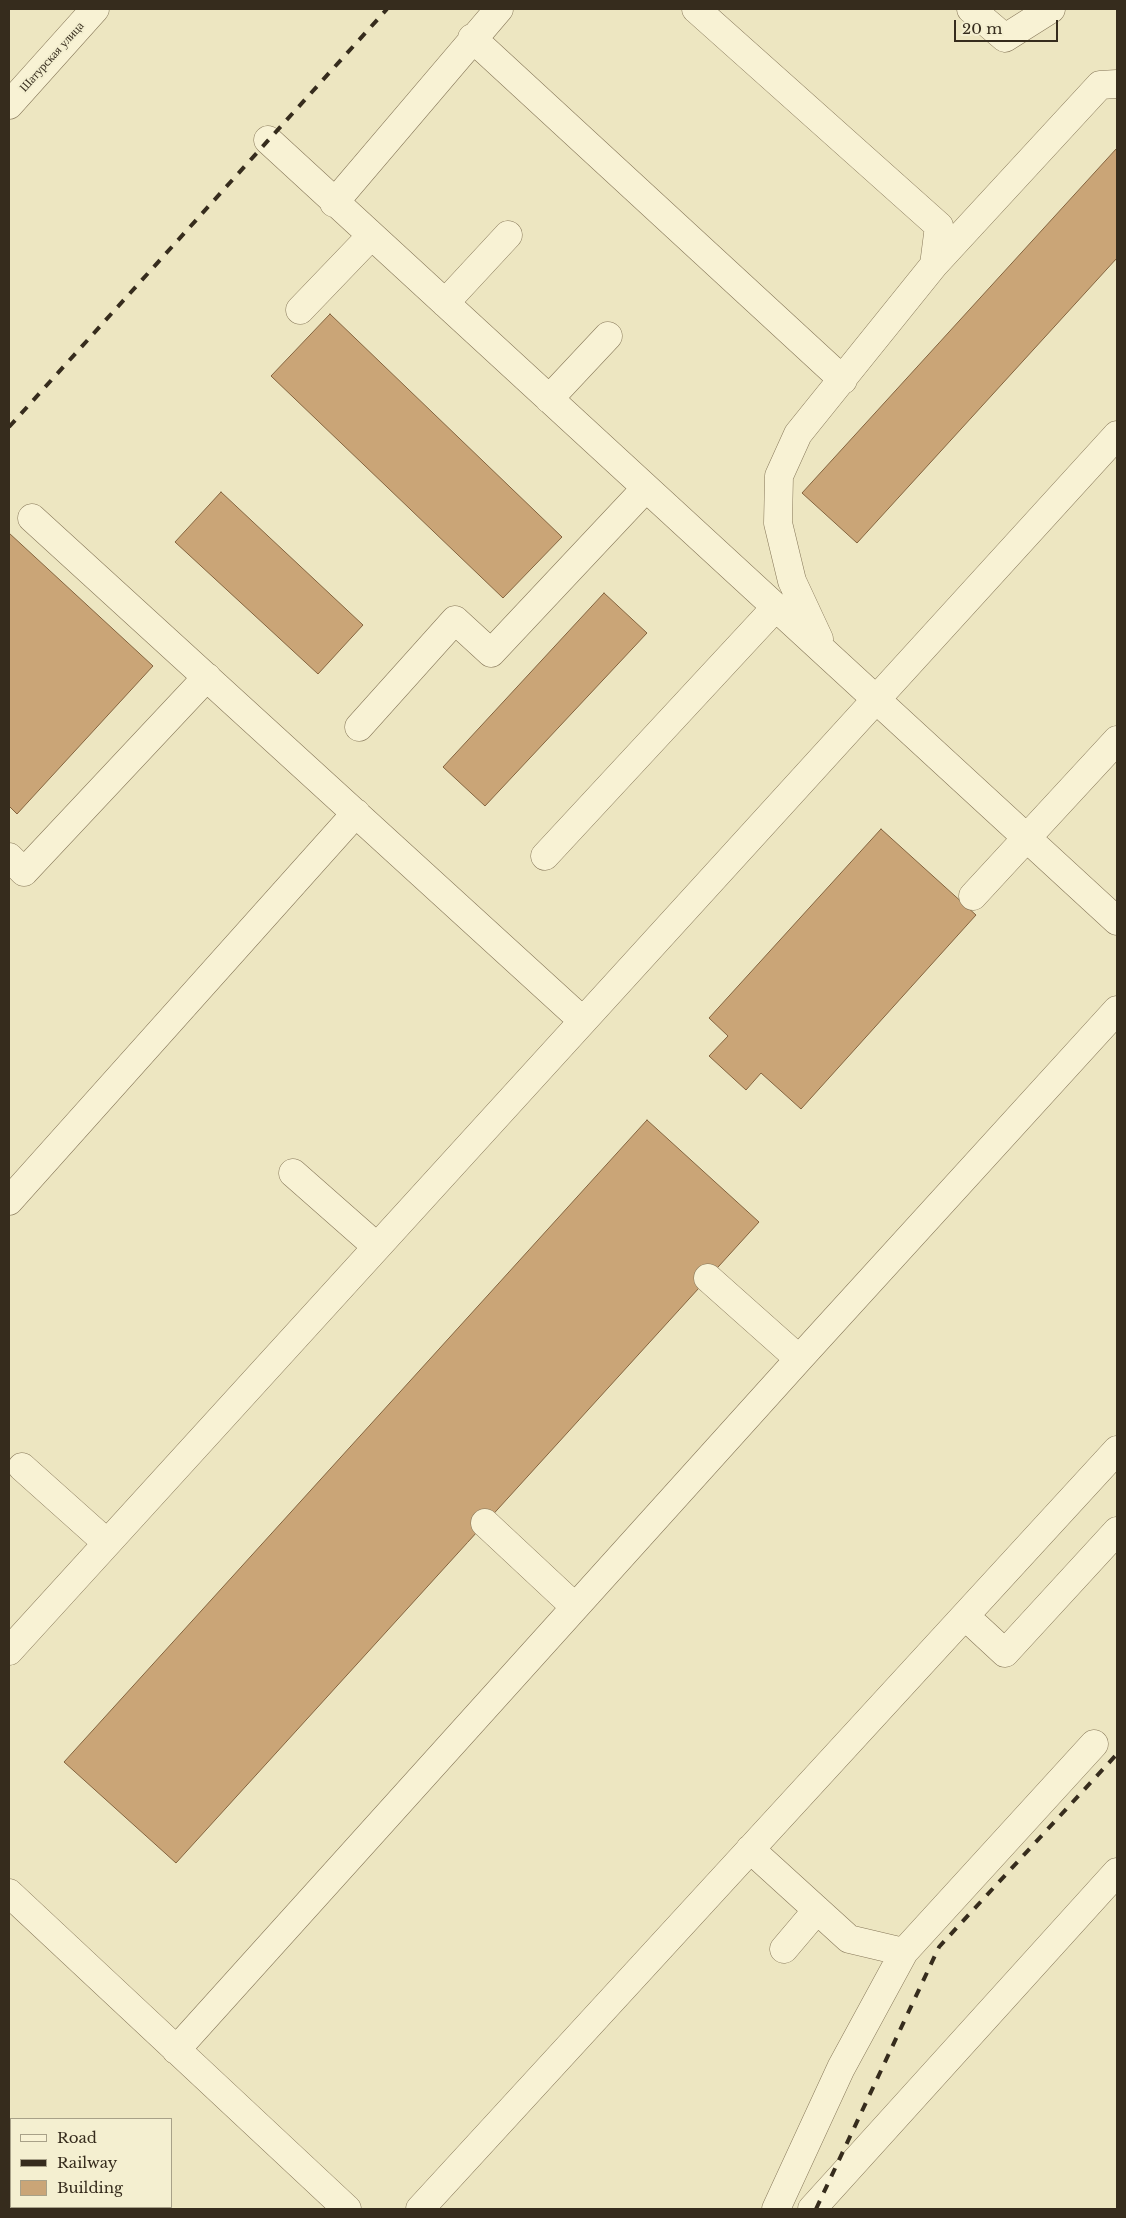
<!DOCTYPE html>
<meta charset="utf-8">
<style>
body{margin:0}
#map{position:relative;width:1126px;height:2218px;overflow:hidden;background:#ede6c1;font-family:"Libre Baskerville",serif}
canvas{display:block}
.frame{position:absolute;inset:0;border:10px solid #362c1d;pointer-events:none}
.legend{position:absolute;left:10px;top:2118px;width:162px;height:90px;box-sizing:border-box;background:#f4efd0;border:1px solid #a8a188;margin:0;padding:6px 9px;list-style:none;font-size:15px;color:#362c1d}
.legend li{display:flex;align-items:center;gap:10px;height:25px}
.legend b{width:25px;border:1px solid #a8a188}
.scale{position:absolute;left:954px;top:20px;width:104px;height:22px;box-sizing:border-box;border:2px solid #362c1d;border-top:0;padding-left:6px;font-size:15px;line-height:18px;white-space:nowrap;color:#362c1d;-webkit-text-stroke:4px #f4efd0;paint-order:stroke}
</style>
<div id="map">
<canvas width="1126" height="2218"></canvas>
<div class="frame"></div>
<ul class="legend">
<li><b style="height:6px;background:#f8f2d4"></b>Road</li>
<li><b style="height:6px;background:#362c1d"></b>Railway</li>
<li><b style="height:14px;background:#caa577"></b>Building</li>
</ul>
<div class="scale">20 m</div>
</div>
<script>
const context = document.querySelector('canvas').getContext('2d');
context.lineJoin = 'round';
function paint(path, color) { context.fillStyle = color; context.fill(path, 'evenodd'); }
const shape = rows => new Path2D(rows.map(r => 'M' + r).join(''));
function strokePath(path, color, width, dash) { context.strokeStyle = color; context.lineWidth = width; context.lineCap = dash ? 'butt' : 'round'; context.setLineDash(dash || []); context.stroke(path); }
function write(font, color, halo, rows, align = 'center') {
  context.font = font + ' "Libre Baskerville",serif'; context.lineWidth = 4; context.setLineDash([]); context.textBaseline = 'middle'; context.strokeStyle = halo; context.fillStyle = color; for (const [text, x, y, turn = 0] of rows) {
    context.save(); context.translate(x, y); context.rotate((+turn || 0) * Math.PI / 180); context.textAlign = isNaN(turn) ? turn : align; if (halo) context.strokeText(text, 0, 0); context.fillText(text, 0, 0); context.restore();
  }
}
const building = shape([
 [1117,148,1117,258,857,543,802,493,1117,148],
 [330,314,562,537,503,598,271,376,330,314],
 [221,492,363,625,318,674,175,542,221,492],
 [9,533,153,666,17,814,9,806,9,533],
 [604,593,647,633,485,806,443,767,604,593],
 [881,829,976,915,801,1109,761,1073,746,1090,709,1056,728,1036,709,1018,881,829],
 [647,1120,759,1222,176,1863,64,1762,647,1120]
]);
paint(building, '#caa577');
strokePath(building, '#84643f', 1);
const minor = shape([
 [696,9,939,226,934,265,798,434,779,476,778,523,792,581,819,639],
 [971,9,1005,38,1051,9],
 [472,38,843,380],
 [9,105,95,9],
 [268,140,1117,921],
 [334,203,499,9],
 [934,265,1100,85,1117,84],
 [445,303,508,235],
 [300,310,371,236],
 [549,399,608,336],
 [32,518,583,1021],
 [359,727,455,620,491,653,646,488],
 [545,856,776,607],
 [9,857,24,872,207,677],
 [973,896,1117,740],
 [293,1173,377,1247],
 [9,1201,356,813],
 [708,1278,799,1359],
 [22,1467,107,1543],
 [485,1523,575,1607],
 [965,1616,1005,1653,1117,1531],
 [9,1651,1117,435],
 [750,1849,849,1939,904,1952],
 [9,1893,347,2209],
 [784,1949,817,1910],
 [176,2050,799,1359,1117,1010],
 [420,2209,1117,1450],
 [776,2209,841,2068,904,1952,1094,1744],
 [812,2209,1117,1872]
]);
strokePath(minor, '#867759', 29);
strokePath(minor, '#f8f2d4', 28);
strokePath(shape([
 [9,427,387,9],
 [816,2209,939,1947,1117,1754]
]), '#362c1d', 4, [9, 9]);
write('12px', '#362c1d', '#f4efd0', [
 ["Шатурская улица",52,57,-48]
]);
</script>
